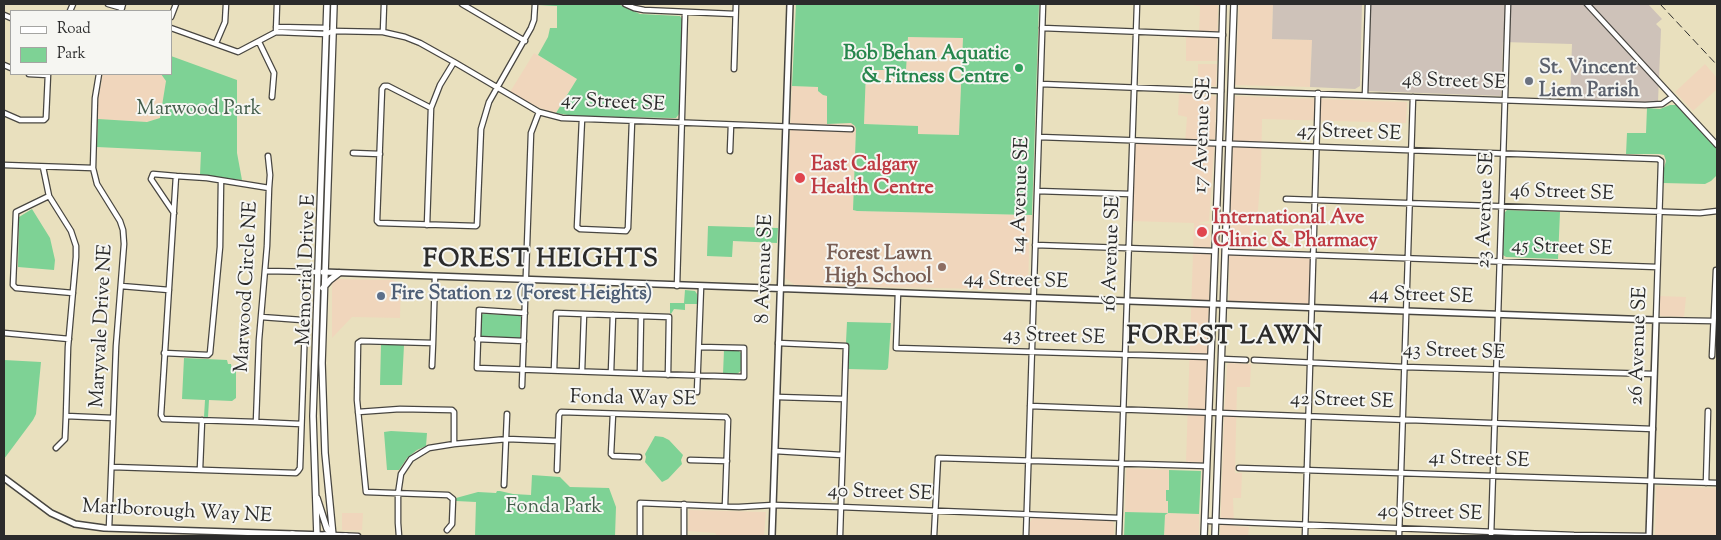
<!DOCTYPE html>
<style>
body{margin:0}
#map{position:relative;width:1721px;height:540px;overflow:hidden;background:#e9e0be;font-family:"Sorts Mill Goudy",serif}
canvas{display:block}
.frame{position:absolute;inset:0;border:5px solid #2b2b2b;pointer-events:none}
.legend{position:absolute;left:10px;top:10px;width:162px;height:65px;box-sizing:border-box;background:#f6f6f2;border:1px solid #a5a5a2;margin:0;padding:6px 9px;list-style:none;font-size:15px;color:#2b2b2b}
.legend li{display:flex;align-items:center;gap:10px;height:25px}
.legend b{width:25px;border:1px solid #a5a5a2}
</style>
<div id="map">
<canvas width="1721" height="540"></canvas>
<div class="frame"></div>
<ul class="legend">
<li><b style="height:6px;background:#fff"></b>Road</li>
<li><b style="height:14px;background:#7ed295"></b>Park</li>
</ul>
</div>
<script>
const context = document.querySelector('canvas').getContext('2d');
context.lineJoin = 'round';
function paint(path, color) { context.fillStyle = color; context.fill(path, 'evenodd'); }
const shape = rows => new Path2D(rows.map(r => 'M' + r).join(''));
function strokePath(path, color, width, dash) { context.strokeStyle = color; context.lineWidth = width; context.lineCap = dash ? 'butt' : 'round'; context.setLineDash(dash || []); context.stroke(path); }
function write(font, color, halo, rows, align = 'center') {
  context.font = font + ' "Sorts Mill Goudy",serif'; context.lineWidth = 4; context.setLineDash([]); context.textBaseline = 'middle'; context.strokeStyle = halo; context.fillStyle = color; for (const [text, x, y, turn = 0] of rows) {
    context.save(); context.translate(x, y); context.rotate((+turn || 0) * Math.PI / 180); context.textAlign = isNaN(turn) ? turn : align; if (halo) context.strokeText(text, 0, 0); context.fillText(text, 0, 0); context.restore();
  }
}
paint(shape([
 [1184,4,1218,4,1217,61,1186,61,1186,33,1199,33,1200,6],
 [1239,4,1273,4,1272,39,1312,40,1310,87,1235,85],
 [908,36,963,38,959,135,918,134,918,126,864,124,866,70],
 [534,53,577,79,556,113,540,108,510,92],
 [1198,64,1217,64,1216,86,1198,85],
 [1705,64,1717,78,1717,89,1693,111,1675,92],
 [103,74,161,74,166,81,160,118,147,122,98,119,98,100],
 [792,86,818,87,818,91,823,95,827,96,847,123,851,123,855,126,856,129,853,210,857,211,1030,215,1028,290,795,285,785,278],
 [1179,94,1216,96,1215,139,1190,143,1214,146,1214,151,1209,221,1198,223,1210,224,1210,270,1203,463,1186,462,1194,223,1129,221,1132,141,1185,143,1187,117,1178,115],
 [1235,96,1407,102,1406,123,1262,119,1261,173,1257,222,1254,224,1250,225,1249,252,1314,255,1312,308,1229,303,1229,252],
 [336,279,392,280,401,283,400,318,352,317,332,338,332,284],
 [1659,296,1686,297,1684,317,1661,316,1658,313],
 [1229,363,1251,364,1250,387,1237,387,1235,473,1242,473,1241,498,1233,498,1234,526,1249,527,1248,536,1220,536,1224,417,1227,365],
 [1127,468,1169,470,1168,513,1199,514,1199,536,1164,536,1165,515,1167,513,1125,512,1126,470],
 [1656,486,1717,488,1717,536,1655,536],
 [689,510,766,512,764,536,717,536,715,533,688,531],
 [342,513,363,513,362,530,342,530],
 [1033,518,1111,520,1114,523,1114,536,1029,536,1030,522]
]), '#f0d6bc');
paint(shape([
 [1273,4,1362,4,1360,86,1355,89,1310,87,1312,40,1272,39],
 [1371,4,1648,4,1662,19,1656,24,1661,29,1658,102,1645,105,1570,99,1572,44,1503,42,1501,96,1368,91]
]), '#cec2b9');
paint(shape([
 [538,4,618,4,640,14,680,16,682,19,679,114,676,118,672,118,574,116,556,113,577,79,538,55,548,37,550,28,557,28,557,6,538,5],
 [796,4,1039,4,1032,215,857,211,853,210,856,129,855,126,851,123,827,124,827,96,823,95,818,91,818,87,792,86],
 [908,37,963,38,959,135,918,134,918,126,864,124,866,70,906,70],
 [171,56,237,80,237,153,242,180,200,175,201,152,97,147,98,119,147,122,160,118,166,81,161,74,171,74],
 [1670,105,1676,105,1717,149,1717,175,1711,181,1705,184,1663,183,1664,168,1666,161,1664,155,1659,154,1626,154,1627,133,1646,133,1647,108,1660,109],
 [32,209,50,238,55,260,54,270,18,267,19,217],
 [1507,210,1560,212,1558,259,1506,257,1503,255,1504,213],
 [708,226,778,228,777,243,733,241,732,257,707,256],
 [685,290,695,291,697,294,697,304,685,304,685,310,674,309,671,314,670,313,670,303,684,303],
 [483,314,521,315,520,338,482,337,480,334,480,316],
 [847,322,891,323,888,368,886,370,848,369,849,348,846,342],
 [381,344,404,345,402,385,380,385],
 [724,350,738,350,742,354,742,370,737,374,723,374],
 [184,358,227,360,228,364,231,364,232,370,236,370,236,398,232,401,209,400,208,417,204,417,205,400,182,399],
 [4,360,41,362,36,414,33,420,4,459],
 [391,431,427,433,426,446,417,450,407,458,399,470,387,470,384,432],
 [655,436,663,437,669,440,683,455,681,460,682,464,668,479,662,482,645,462,646,457,645,454],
 [1169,470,1201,471,1199,514,1168,513,1165,515,1164,536,1124,536,1125,512,1168,513,1168,501,1166,501,1166,490,1169,490],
 [532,475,560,477,570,487,609,488,616,507,615,536,475,536,476,502,456,501,456,498,478,492,496,493,497,491,500,491,513,494,531,495]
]), '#7ed295');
const minor = shape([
 [108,4,122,8],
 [462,4,525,41],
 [625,4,634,8,644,10,735,14],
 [1587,4,1717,145],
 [70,11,73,4],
 [121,11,123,4],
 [4,15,11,18],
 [171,17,176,4],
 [276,27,327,28],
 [171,28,238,52,276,32,277,4],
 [1042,28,1223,35],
 [276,32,326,34,333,31,383,32,405,37,420,43,454,62,539,112,562,118,851,129],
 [383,32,384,4],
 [259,42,274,73,272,97],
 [216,43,225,22,226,4],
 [4,65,11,68],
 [734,69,736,4],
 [29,74,48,75],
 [99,74,95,98,93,168,97,184,120,221,123,230,124,244,116,346,109,528],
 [1041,84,1221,91],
 [1232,91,1645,105,1662,104,1672,97],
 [1365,95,1368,4],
 [431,108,388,86,384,86,382,89,377,221,379,223,476,226,477,225,481,129,489,102,531,28,534,20,535,4],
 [4,113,20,120,44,120,46,118,48,74],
 [582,119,577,227,580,229,626,231,628,228,632,121],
 [1039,137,1658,159,1661,161,1656,320,1713,321],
 [730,151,731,125],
 [353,153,380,154],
 [268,156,270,175,269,188],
 [4,165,93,168],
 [43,167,49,196,71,231,76,246,76,257,68,347,66,416,113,418],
 [176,176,207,178,269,188,267,246,259,340,256,422,163,419,161,415,176,176],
 [1037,191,1130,194],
 [49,196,16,212,13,285,16,288,73,293],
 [1286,199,1700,213,1717,211],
 [174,213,151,179,153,174,176,176],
 [427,225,431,108,440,85,454,62],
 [1035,245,1215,251],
 [1226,252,1657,267],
 [265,271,317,272],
 [435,277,433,343,361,341,358,343,357,400,366,492,448,495,453,499,452,524,447,530],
 [121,286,169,290],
 [677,286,685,12],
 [898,293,896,348,1211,357],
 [525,313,479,310,477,368,744,377,744,348,699,347],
 [4,333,69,339],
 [477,339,524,341],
 [778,343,846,346,840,536],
 [164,353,208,355,210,353,220,247,221,181],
 [1712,356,1716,270],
 [1222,359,1246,360],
 [1254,360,1404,367,1654,374],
 [432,366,433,343],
 [554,370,556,313,641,316,669,317,668,375],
 [582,371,584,314],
 [611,372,613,315],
 [640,373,641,316],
 [522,386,531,133,539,112],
 [697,392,701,287],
 [777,397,844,399],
 [1030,406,1653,429],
 [358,412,400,409,452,410,454,412,454,444],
 [613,414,611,454,613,456,639,457],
 [256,422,301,424],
 [56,448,65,439,66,416],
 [775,451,842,455],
 [690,460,727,461],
 [112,467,296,473,298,471,300,468,305,325,302,320,261,317],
 [1239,468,1717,483],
 [200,469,202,420],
 [557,470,558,441],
 [1706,483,1708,411],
 [504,485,507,414],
 [1209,521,1574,535,1649,536],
 [333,535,358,536],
 [399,536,398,523,398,494,401,474,411,459,429,448,454,444,507,439,558,441,559,415,561,412,726,417,728,420,725,506],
 [640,536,640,503,739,507,773,505,840,507,1119,518],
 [684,536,684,504],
 [934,536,938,458,1206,466],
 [1026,536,1043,4],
 [1119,536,1137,4],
 [1305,536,1318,93],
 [1399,536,1413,97],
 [1491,536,1508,4]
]);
const tertiary = shape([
 [323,272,1656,320,1649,536],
 [4,478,51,513,75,524,104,528,327,535],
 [772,536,790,4]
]);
const secondary = shape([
 [323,288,330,280,339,273],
 [317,498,327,529,333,535],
 [292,534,300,536],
 [325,535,325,536],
 [317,536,313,416,327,4],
 [333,536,325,453,322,363,334,4],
 [345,536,346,536],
 [1204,536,1220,121,1223,4],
 [1215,536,1234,4]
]);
strokePath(minor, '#484641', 7);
strokePath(tertiary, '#484641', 8);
strokePath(secondary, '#484641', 8);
strokePath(minor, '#fff', 4.5);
strokePath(tertiary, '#fff', 5);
strokePath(secondary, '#fff', 5.5);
strokePath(shape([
 [1660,4,1717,65]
]), '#2b2b2b', 1, [8, 4]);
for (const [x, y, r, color] of [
 [1019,68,5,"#2e9e5b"],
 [1529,81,5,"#6b7280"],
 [800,178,6,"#e0444e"],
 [1202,232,6,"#e0444e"],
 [942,267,5,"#8d6e63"],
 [381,296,5,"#5c6f8a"]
]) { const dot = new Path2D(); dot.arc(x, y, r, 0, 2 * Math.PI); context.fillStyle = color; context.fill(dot); strokePath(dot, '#f6f6f2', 2); }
write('bold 20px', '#27864d', '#f6f6f2', [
 ["Bob Behan Aquatic",1009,56],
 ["& Fitness Centre",1009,79]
], 'right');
write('bold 20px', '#5b616d', '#f6f6f2', [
 ["St. Vincent",1539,70],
 ["Liem Parish",1539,93]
], 'left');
write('20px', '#2b2b2b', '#f6f6f2', [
 ["48 Street SE",1454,83,2],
 ["47 Street SE",613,104,3],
 ["47 Street SE",1349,134,2],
 ["17 Avenue SE",1204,135,-88],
 ["46 Street SE",1562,194,2],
 ["14 Avenue SE",1022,195,-88],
 ["23 Avenue SE",1487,210,-88],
 ["45 Street SE",1562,249,2],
 ["16 Avenue SE",1113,254,-88],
 ["8 Avenue SE",766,269,-88],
 ["Memorial Drive E",308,270,-88],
 ["44 Street SE",1016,282,2],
 ["Marwood Circle NE",248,287,-87],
 ["44 Street SE",1421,297,2],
 ["Maryvale Drive NE",103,326,-87],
 ["43 Street SE",1054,338,2],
 ["26 Avenue SE",1640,346,-88],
 ["43 Street SE",1454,353,2],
 ["Fonda Way SE",633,400,1],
 ["42 Street SE",1342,402,2],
 ["41 Street SE",1479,461,2],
 ["40 Street SE",880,494,2],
 ["Marlborough Way NE",177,513,3],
 ["40 Street SE",1430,514,2]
]);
write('20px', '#445d4b', '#f6f6f2', [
 ["Marwood Park",199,111],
 ["Fonda Park",554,509]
]);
write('bold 20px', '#be3a42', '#f6f6f2', [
 ["East Calgary",811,167],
 ["Health Centre",811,190],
 ["International Ave",1213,220],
 ["Clinic & Pharmacy",1213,243]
], 'left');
write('bold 20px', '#785e54', '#f6f6f2', [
 ["Forest Lawn",932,256],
 ["High School",932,279]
], 'right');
write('bold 20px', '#4e5e75', '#f6f6f2', [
 ["Fire Station 12 (Forest Heights)",391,296]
], 'left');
context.letterSpacing = '1px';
write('bold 25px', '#2b2b2b', '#f6f6f2', [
 ["FOREST HEIGHTS",541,262],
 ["FOREST LAWN",1225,339]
]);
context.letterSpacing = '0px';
</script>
